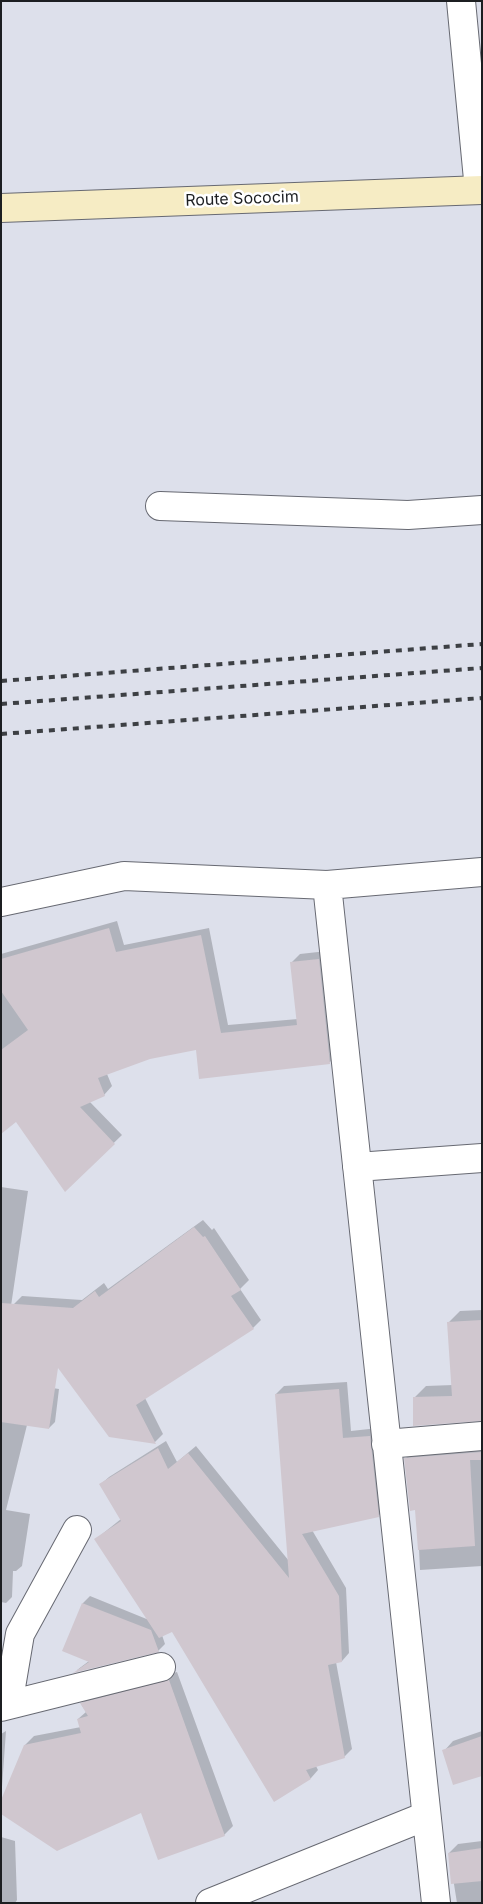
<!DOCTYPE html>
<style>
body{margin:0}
#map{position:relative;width:483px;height:1904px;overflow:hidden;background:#dde0eb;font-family:Inter,sans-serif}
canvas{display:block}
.frame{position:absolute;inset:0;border:2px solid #1c1e21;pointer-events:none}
</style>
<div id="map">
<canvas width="483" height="1904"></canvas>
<div class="frame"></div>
</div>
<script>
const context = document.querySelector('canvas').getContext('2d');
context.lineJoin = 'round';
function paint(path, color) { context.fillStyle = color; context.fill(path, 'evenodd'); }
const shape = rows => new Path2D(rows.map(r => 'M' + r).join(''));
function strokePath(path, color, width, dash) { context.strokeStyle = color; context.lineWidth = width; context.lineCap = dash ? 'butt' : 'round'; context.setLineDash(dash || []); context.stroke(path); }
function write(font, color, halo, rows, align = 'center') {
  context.font = font + ' Inter,sans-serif'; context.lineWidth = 5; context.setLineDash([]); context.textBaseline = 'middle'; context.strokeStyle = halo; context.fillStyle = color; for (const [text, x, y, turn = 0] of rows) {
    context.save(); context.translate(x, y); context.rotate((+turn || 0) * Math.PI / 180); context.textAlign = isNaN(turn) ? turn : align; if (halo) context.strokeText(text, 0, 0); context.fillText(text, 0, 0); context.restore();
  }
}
paint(shape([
 [117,921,124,945,209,928,228,1025,298,1019,292,962,300,954,327,951,338,1054,330,1062,200,1077,197,1048,149,1058,107,1074,112,1086,104,1095,89,1101,122,1135,65,1190,16,1120,1,1132,1,954],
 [1,1187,28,1191,11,1306,1,1313],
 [203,1220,212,1230,214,1228,249,1280,240,1289,261,1320,253,1328,145,1398,163,1434,155,1442,110,1436,14,1304,22,1296,82,1300,104,1283,108,1289],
 [482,1310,482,1419,414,1398,426,1386,453,1385,448,1323,460,1311],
 [6,1381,59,1389,55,1422,49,1428,27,1425,6,1510,30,1514,22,1566,16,1571,13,1571,12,1597,6,1603,1,1602,1,1383],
 [347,1382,351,1431,378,1428,386,1508,378,1516,312,1530,346,1588,349,1653,342,1661,336,1662,352,1749,344,1757,316,1766,318,1770,311,1778,274,1800,173,1630,162,1635,165,1644,158,1651,77,1670,89,1661,64,1651,83,1603,90,1596,149,1620,96,1539,121,1519,101,1484,109,1477,166,1441,177,1462,196,1446,289,1561,276,1394,284,1386],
 [482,1441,482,1566,420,1570,417,1508,405,1459,417,1447],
 [177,1672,233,1826,224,1835,142,1811,25,1745,34,1736,81,1727,78,1719,86,1712,81,1704,90,1695],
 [6,1731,1,1801,1,1734],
 [482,1731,482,1774,444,1751,453,1741],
 [1,1837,15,1841,17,1900,15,1903,1,1903],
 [482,1841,482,1903,457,1903,449,1853,458,1844]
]), '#0003');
paint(shape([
 [109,928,116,952,201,935,221,1033,297,1025,290,962,319,959,330,1064,199,1079,196,1050,150,1059,98,1078,105,1096,80,1107,115,1144,65,1192,16,1122,1,1134,1,1050,28,1030,1,991,1,959],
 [194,1227,203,1237,205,1236,241,1290,231,1296,254,1329,136,1405,156,1444,109,1437,58,1368,49,1429,1,1422,1,1303,73,1308,95,1291,99,1297],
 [482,1320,482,1421,413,1426,413,1397,452,1396,447,1322],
 [339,1389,343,1438,370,1436,379,1517,302,1534,339,1596,342,1662,328,1665,345,1758,306,1770,311,1779,274,1802,172,1632,159,1638,94,1539,121,1521,99,1484,158,1448,168,1469,188,1453,289,1578,275,1394],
 [482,1452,482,1460,470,1460,475,1546,418,1550,415,1510,410,1511,404,1458],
 [82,1603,151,1630,159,1652,73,1673,89,1662,62,1651],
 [169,1680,225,1836,158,1860,141,1813,57,1851,1,1814,1,1800,24,1745,81,1733,77,1719,88,1716,80,1703],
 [482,1736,482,1776,453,1785,442,1750],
 [482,1848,482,1881,451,1884,448,1853]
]), '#d0c7cf');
const street = shape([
 [461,1,479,190],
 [160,506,408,515,482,510],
 [327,885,436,1903],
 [1,902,124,876,327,885,482,872],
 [357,1167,482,1158],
 [386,1444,482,1436],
 [8,1705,20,1634,77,1530],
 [1,1707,161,1667],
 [210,1903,426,1816]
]);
const secondary = shape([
 [1,208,482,190]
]);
strokePath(street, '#676972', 30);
strokePath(secondary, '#676972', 30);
strokePath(street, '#fff', 28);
strokePath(secondary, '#f6ecc4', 28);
strokePath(shape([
 [1,681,482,644],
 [1,704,482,668],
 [1,734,482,698]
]), '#3d4044', 4, [6, 6]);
write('16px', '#1c1e21', '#fff', [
 ["Route Sococim",242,199,-2]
]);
</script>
